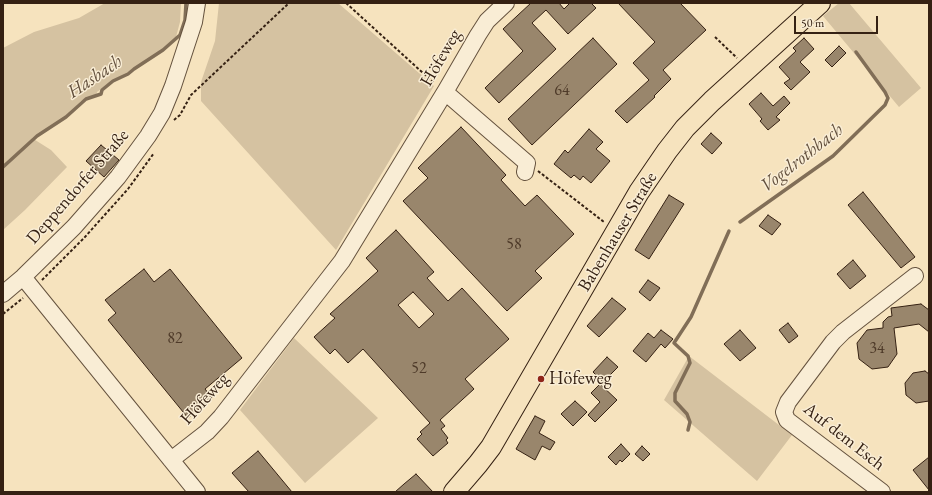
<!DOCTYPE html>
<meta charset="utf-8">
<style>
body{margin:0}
#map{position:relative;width:932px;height:495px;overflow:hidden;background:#f6e3be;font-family:"EB Garamond",serif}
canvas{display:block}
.frame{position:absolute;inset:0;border:4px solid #352113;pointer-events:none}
.scale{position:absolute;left:794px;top:16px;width:84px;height:18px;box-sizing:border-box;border:2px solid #352113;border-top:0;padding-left:5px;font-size:12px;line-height:14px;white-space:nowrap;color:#352113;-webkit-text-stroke:3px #f9edd5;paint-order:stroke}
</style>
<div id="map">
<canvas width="932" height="495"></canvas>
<div class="frame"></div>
<div class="scale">50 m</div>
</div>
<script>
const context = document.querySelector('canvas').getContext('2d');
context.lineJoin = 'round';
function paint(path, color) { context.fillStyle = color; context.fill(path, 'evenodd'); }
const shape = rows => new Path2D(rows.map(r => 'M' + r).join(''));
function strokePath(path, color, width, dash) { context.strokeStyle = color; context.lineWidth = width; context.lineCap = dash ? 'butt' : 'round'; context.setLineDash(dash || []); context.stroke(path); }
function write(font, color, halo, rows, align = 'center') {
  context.font = font + ' "EB Garamond",serif'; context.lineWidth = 3; context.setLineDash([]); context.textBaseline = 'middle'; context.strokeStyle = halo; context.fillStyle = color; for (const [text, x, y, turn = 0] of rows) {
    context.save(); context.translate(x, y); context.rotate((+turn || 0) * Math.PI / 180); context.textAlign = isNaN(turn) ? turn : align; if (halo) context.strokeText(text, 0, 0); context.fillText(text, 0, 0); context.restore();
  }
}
paint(shape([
 [105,3,181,3,180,22,176,37,159,52,129,71,123,76,108,84,97,92,96,96,81,101,62,119,32,138,51,150,67,167,25,210,3,230,3,48,34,32,79,18],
 [219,3,338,3,434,86,336,250,201,101,201,82,215,41],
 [839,3,849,3,921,88,899,107,823,16],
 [294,338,378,418,305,483,240,410],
 [689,356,792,435,757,481,664,400]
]), '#d5c2a1');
strokePath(shape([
 [3,167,37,136,66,117,86,99,101,94,102,90,113,81,128,74,134,69,163,50,180,35,185,20,186,3],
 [740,222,833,156,885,105,888,98,885,92,856,52],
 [688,430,690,422,687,414,675,401,675,393,690,363,688,356,674,343,691,317,729,231]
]), '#816e57', 3.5);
const building = shape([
 [531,3,559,3,564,9,570,3,591,3,596,8,568,34,546,10,532,23,556,49,499,103,485,88,523,51,503,29,531,3],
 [618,3,680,3,706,30,663,70,671,79,654,96,655,97,627,123,615,111,649,80,633,63,655,42,618,3],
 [593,38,617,64,532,145,508,119,593,38],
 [804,38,814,49,800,62,810,72,791,90,784,83,790,79,779,67,796,51,793,48,804,38],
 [839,46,846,53,832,67,825,60,839,46],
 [761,93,773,106,784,96,790,103,776,117,780,120,768,130,760,121,762,119,749,104,761,93],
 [461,127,506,175,501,180,525,206,537,195,574,234,535,271,542,278,507,311,403,201,428,178,418,168,461,127],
 [589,129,603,142,596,149,610,161,591,183,583,176,580,180,574,175,571,178,554,164,565,150,568,153,589,129],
 [711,133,722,143,712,154,701,144,711,133],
 [101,145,119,160,104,177,86,161,101,145],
 [863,192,915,257,901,268,848,205,863,192],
 [669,195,684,204,649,259,635,250,669,195],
 [768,215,781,224,772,235,759,226,768,215],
 [396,230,434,272,427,278,448,301,462,288,509,339,465,379,474,389,440,420,445,426,441,429,448,438,446,440,448,443,433,456,417,439,422,434,420,432,430,423,363,349,348,363,335,349,330,354,314,337,335,318,330,314,378,271,366,258,396,230],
 [413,292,434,314,419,328,398,305,413,292],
 [853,260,866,276,850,289,837,274,853,260],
 [144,269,154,282,170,269,242,358,205,389,212,398,188,418,108,320,116,313,105,300,144,269],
 [648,280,660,288,650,301,639,292,648,280],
 [612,298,626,309,599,337,587,326,612,298],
 [921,304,929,310,929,332,919,324,894,328,897,354,888,367,872,369,859,359,857,343,867,330,883,328,883,322,888,317,892,316,891,308,921,304],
 [788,323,798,336,789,343,779,330,788,323],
 [661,330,673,339,665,348,661,344,646,362,633,351,648,333,654,338,661,330],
 [740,330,756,348,740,361,724,344,740,330],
 [607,357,618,367,603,382,593,372,607,357],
 [925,371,929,374,929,401,916,403,906,395,905,383,913,373,925,371],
 [600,384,617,400,595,422,588,415,600,402,591,393,600,384],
 [575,401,587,412,573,426,561,414,575,401],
 [535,416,545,421,539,433,555,442,550,450,542,446,535,460,516,449,535,416],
 [621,444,630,454,622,462,620,460,616,465,608,457,621,444],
 [642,446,650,454,643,461,635,454,642,446],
 [258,451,292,492,249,492,232,473,258,451],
 [929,457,929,490,913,470,929,457],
 [416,474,433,492,395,492,404,484,416,474]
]);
paint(building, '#99866c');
strokePath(building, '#352113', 1);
const minor = shape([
 [445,92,527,163,525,172],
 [23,277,197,492],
 [3,294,23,277,74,227,118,177,148,136,162,113,173,86,194,22,197,3],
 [171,460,207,432,221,417,342,261,445,92,478,35,487,21,506,3],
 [882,492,787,420,784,412,788,402,833,342,843,332,915,276]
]);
const major = shape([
 [454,492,478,464,491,447,639,192,667,151,685,128,712,101,820,3]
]);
strokePath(minor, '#65523e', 18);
strokePath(major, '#352113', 22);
strokePath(shape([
 [346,3,434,83],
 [715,37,737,58],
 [174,120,180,115,191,95,289,3],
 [538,171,604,222],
 [42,280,84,238,128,189,154,153],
 [3,314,23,298]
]), '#352113', 2, [3, 2]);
strokePath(minor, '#f9edd5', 16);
strokePath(major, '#f6e3be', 20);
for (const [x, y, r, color] of [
 [541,379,4,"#8f2418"]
]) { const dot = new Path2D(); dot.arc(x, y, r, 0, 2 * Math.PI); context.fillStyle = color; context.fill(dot); strokePath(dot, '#f9edd5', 1.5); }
write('16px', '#4e3a29', null, [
 ["64",562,91],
 ["58",514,245],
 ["82",175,339],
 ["34",877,349],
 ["52",419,369]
]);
write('18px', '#352113', '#f9edd5', [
 ["Höfeweg",441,58,-60],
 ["Deppendorfer Straße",78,187,-49],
 ["Babenhauser Straße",618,232,-59],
 ["Höfeweg",205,399,-48],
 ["Auf dem Esch",844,437,38]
]);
write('18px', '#352113', '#f9edd5', [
 ["Höfeweg",549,379]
], 'left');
write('italic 19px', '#614e3b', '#f9edd5', [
 ["Hasbach",95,77,-34],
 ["Vogelrothbach",802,158,-38]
]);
</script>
